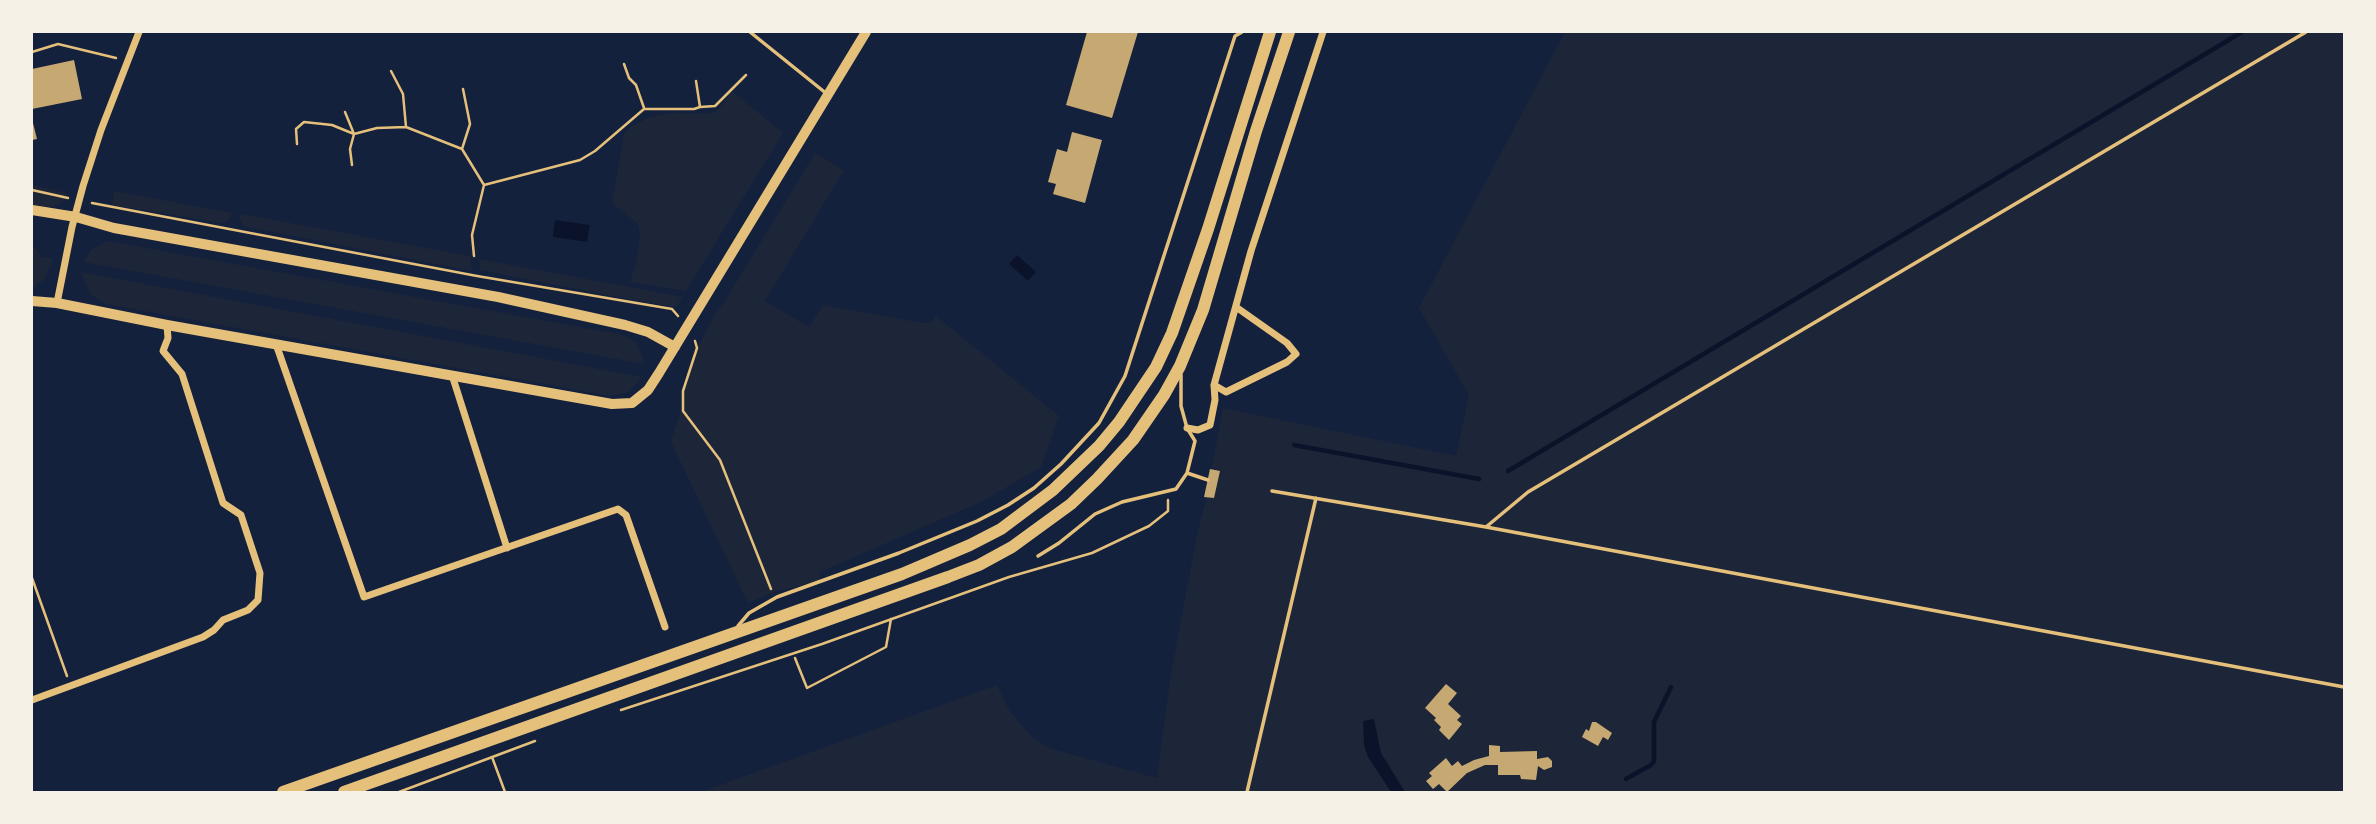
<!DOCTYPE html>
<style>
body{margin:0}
#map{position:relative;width:2376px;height:824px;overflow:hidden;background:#14213d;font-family:"Asap Condensed",sans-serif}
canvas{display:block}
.frame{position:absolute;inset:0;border:33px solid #f6f1e7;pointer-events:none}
</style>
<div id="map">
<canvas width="2376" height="824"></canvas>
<div class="frame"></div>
</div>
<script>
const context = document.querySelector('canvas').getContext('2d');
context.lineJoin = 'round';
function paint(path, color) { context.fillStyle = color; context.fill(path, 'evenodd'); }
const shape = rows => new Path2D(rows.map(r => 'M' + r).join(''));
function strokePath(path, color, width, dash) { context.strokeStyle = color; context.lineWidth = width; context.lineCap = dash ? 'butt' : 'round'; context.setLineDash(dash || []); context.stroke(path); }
paint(shape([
 [1565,32,2344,32,2344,792,701,792,997,685,1009,710,1030,735,1049,748,1157,778,1171,674,1197,535,1206,500,1204,497,1210,469,1216,469,1212,467,1223,408,1456,456,1469,395,1419,308],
 [732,91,783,133,686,291,630,282,637,260,640,233,638,224,612,203,624,134,632,126,650,117,673,113,710,114,717,111],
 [815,153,844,170,765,301,809,327,823,305,923,323,931,323,936,315,939,320,941,320,1059,416,1041,467,981,502,820,572,820,581,774,592,748,603,671,442,683,403,683,391,697,348,716,312,725,301],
 [32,185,67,193,62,203,49,208,32,205],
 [114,191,232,213,229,219,223,223,112,205],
 [241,214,470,256,472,271,243,226,239,217],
 [105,242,114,242,618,334,626,336,636,343,642,355,644,364,83,262,91,250],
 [32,247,38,250,41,257,53,259,44,280,32,288],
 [479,259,683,297,676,307,633,300,480,270],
 [81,272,642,377,629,392,611,396,106,304,90,294]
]), '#1d2539');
paint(shape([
 [555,220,590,225,587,242,553,237],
 [1017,255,1036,272,1028,281,1009,264],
 [1374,719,1381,753,1405,792,1391,792,1368,757,1364,745,1363,721]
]), '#0b132b');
strokePath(shape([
 [1294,445,1479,479],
 [1508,471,2242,32],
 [1626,779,1651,765,1654,761,1654,722,1671,687]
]), '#0b132b', 4.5);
paint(shape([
 [1087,32,1138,32,1112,118,1066,105],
 [74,60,82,99,32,109,32,69],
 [32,119,37,139,32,140],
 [1072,132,1102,140,1085,203,1053,194,1056,184,1048,182,1057,149,1067,152],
 [1210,469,1220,471,1214,498,1204,497],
 [1446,684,1457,693,1448,704,1461,716,1457,720,1462,724,1449,740,1439,730,1441,727,1434,720,1436,718,1425,708],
 [1592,722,1596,722,1612,733,1608,740,1603,737,1598,746,1582,737,1586,729,1589,731],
 [1489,745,1500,746,1500,752,1537,751,1537,759,1548,757,1552,761,1552,767,1544,770,1538,766,1536,780,1521,779,1520,775,1498,775,1498,765,1485,765,1467,773,1447,792,1439,784,1433,789,1426,781,1432,776,1429,773,1446,758,1452,766,1458,761,1462,766,1474,760,1489,756]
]), '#c6a872');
strokePath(shape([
 [32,52,58,44,116,58],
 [624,64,629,78,636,85,644,108],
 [391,71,403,94,406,127,462,149],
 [463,89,470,124,462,149,484,185],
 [700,107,715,106,746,75],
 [345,112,354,134,377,128,406,127],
 [297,144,296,129,304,122,332,125,354,134,350,149,352,165],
 [32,190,68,198],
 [92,203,477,276,672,309,678,316],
 [474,256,472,235,484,185,580,160,595,151,644,109,694,109,700,107,696,81],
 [695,341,697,348,683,391,683,411,720,460,771,589],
 [32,578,67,676],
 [795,658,807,688,886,647,891,619],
 [621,710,822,644,1009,577,1092,553,1149,526,1168,511,1168,500],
 [492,757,505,792],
 [399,792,535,741]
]), '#e5c07b', 2.5);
strokePath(shape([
 [750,32,827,94],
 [1187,473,1208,480],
 [1272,491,1486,527,2344,687],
 [1486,527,1528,492,2306,32],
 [1038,556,1059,543,1095,514,1122,502,1176,489,1187,473,1195,441,1187,428,1181,406,1181,375],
 [738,626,749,613,777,597,899,553,977,521,1008,505,1034,488,1061,464,1099,423,1125,376,1235,36,1242,32],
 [1247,792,1316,498]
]), '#e5c07b', 3.5);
strokePath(shape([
 [57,303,72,227,83,186,101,130,139,32],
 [276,344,364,597,618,509,626,515,665,627],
 [452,375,507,548],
 [1214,385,1226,392,1287,362,1296,354,1287,343,1236,307],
 [1187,428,1198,430,1210,425,1215,400,1214,385,1251,251,1323,32],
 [32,700,203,637,214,630,223,620,248,610,258,600,260,573,241,515,223,503,182,374,163,351,168,338,167,325]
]), '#e5c07b', 7);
strokePath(shape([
 [32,210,76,217,114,228,498,297,625,325,648,332,675,347],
 [32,301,57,303,167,325,612,404,632,403,648,390,659,373,866,32]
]), '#e5c07b', 10);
strokePath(shape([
 [283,792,902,574,970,545,1001,529,1053,490,1099,446,1119,422,1156,367,1172,333,1208,229,1270,32],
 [344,792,948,577,979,565,1012,547,1071,504,1097,479,1133,440,1164,395,1180,366,1203,310,1256,131,1289,32]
]), '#e5c07b', 12);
</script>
